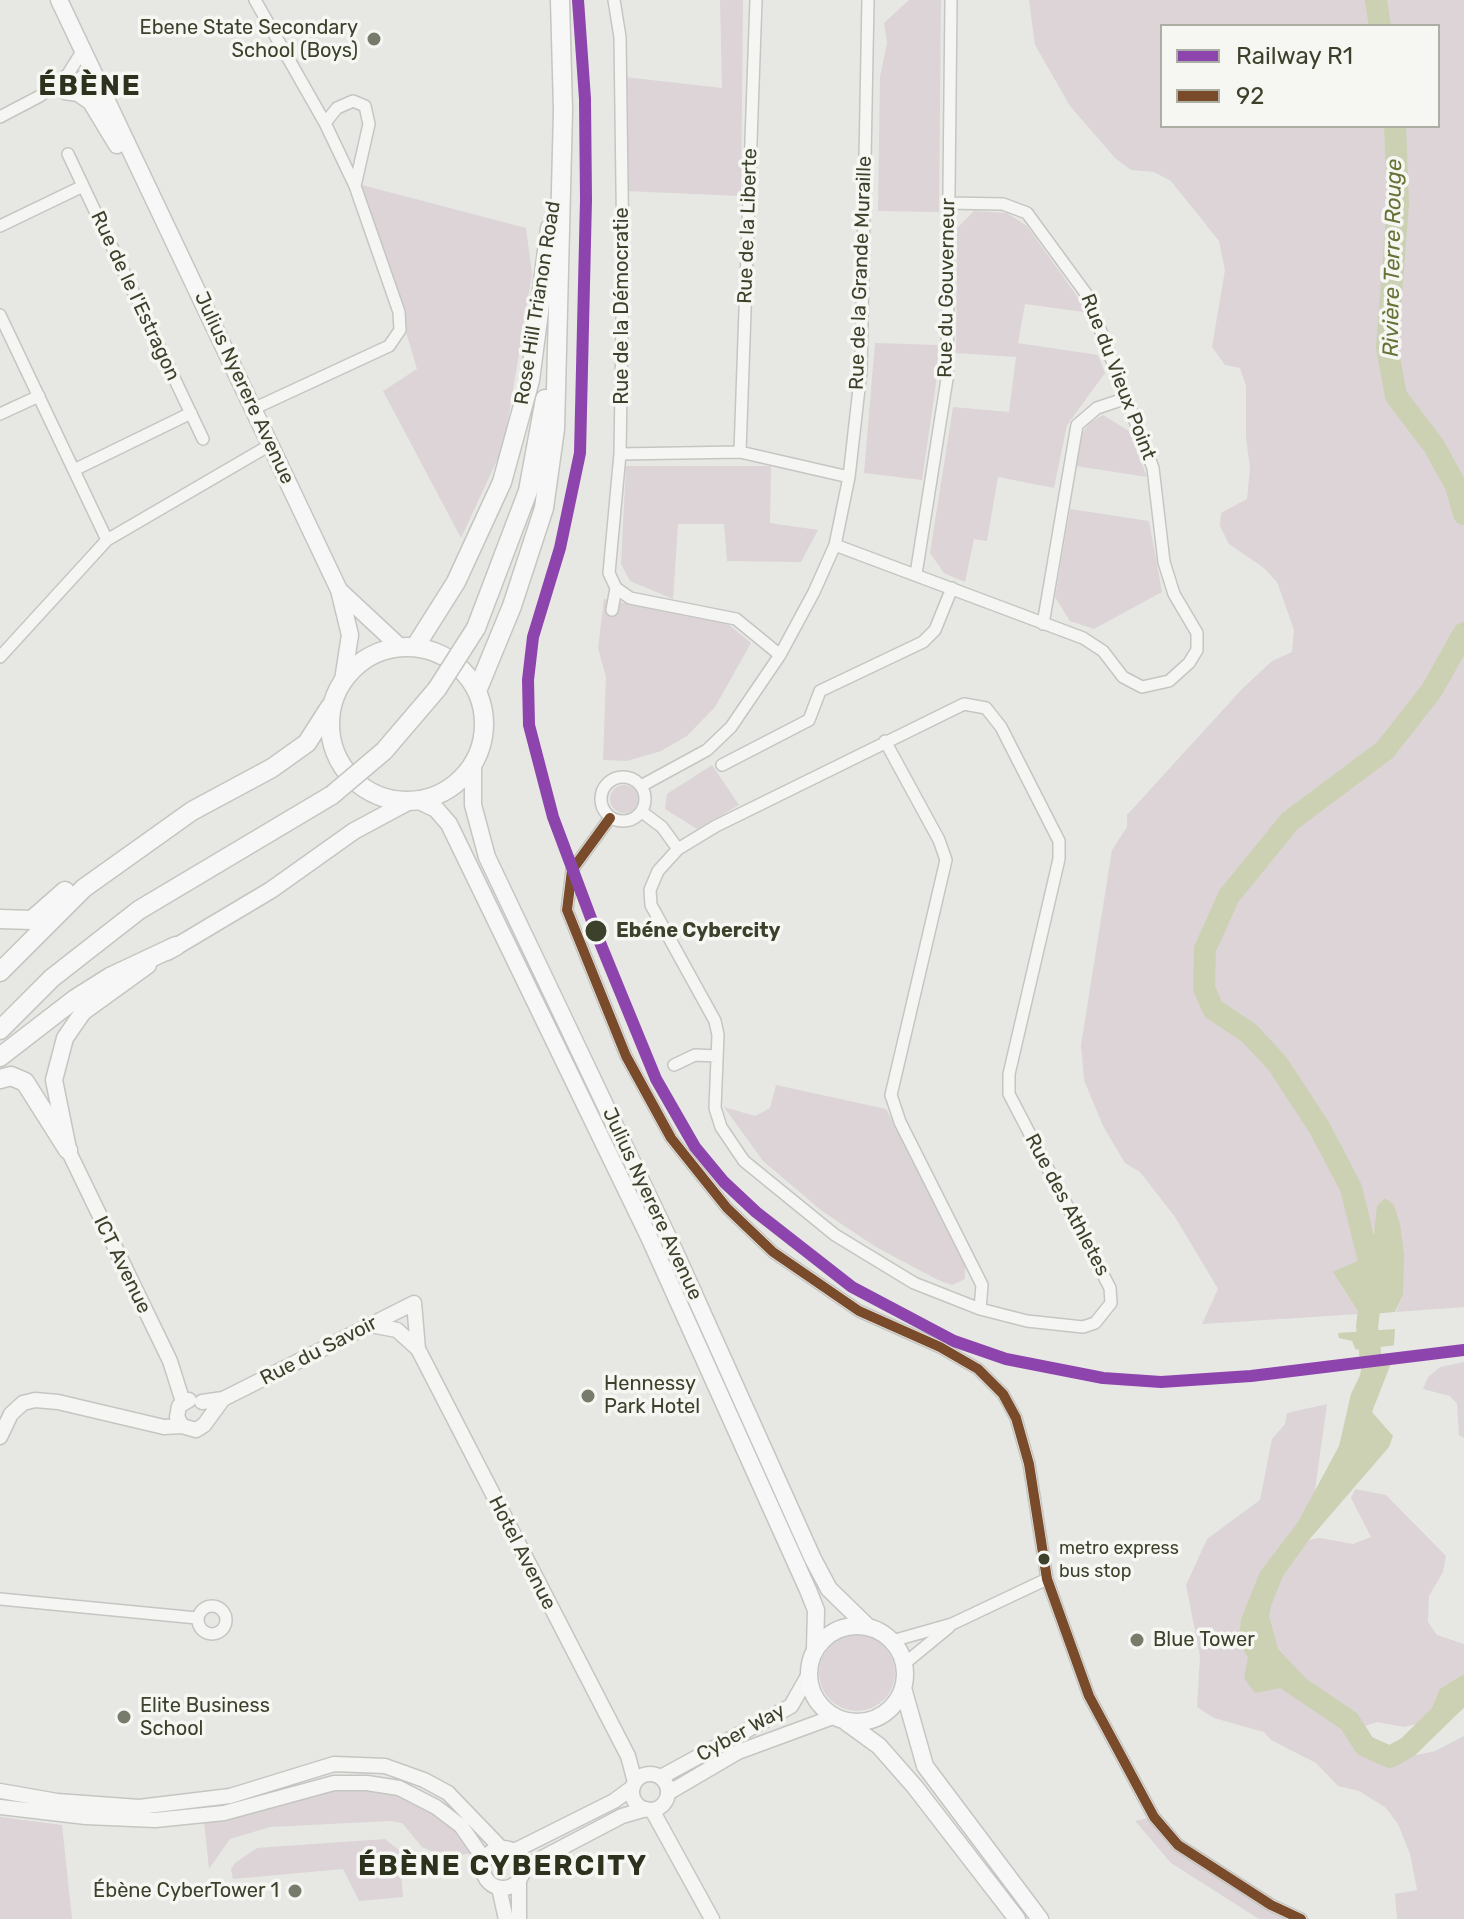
<!DOCTYPE html>
<meta charset="utf-8">
<style>
body{margin:0}
#map{position:relative;width:1464px;height:1919px;overflow:hidden;background:#e7e8e4;font-family:Rubik,sans-serif}
canvas{display:block}
.legend{position:absolute;left:1160px;top:24px;width:280px;height:104px;box-sizing:border-box;background:#f6f7f2;border:2px solid #abaea2;margin:0;padding:10px 14px;list-style:none;font-size:24px;color:#3b412b}
.legend li{display:flex;align-items:center;gap:16px;height:40px}
.legend b{width:40px;border:2px solid #abaea2}
</style>
<div id="map">
<canvas width="1464" height="1919"></canvas>
<ul class="legend">
<li><b style="height:10px;background:#8e44ad"></b>Railway R1</li>
<li><b style="height:10px;background:#7a4b2a"></b>92</li>
</ul>
</div>
<script>
const context = document.querySelector('canvas').getContext('2d');
context.lineJoin = 'round';
function paint(path, color) { context.fillStyle = color; context.fill(path, 'evenodd'); }
const shape = rows => new Path2D(rows.map(r => 'M' + r).join(''));
function strokePath(path, color, width, dash) { context.strokeStyle = color; context.lineWidth = width; context.lineCap = dash ? 'butt' : 'round'; context.setLineDash(dash || []); context.stroke(path); }
function write(font, color, halo, rows, align = 'center') {
  context.font = font + ' Rubik,sans-serif'; context.lineWidth = 7; context.setLineDash([]); context.textBaseline = 'middle'; context.strokeStyle = halo; context.fillStyle = color; for (const [text, x, y, turn = 0] of rows) {
    context.save(); context.translate(x, y); context.rotate((+turn || 0) * Math.PI / 180); context.textAlign = isNaN(turn) ? turn : align; if (halo) context.strokeText(text, 0, 0); context.fillText(text, 0, 0); context.restore();
  }
}
paint(shape([
 [720,0,743,0,741,196,625,191,625,77,722,88],
 [909,0,941,0,939,212,878,211,880,77,887,43,884,23],
 [1029,0,1464,0,1464,1307,1396,1312,1403,1295,1372,1227,1373,1242,1366,1257,1334,1273,1359,1314,1202,1324,1218,1289,1175,1217,1140,1172,1125,1163,1103,1126,1084,1080,1081,1045,1112,850,1127,827,1127,815,1242,689,1272,661,1292,652,1294,630,1277,582,1264,568,1229,544,1220,526,1221,513,1247,499,1250,468,1246,438,1246,386,1240,368,1225,365,1212,347,1225,270,1219,241,1171,181,1154,172,1131,170,1115,158,1070,106,1035,45],
 [1162,26,1438,26,1438,126,1162,126],
 [362,185,526,228,532,274,504,445,461,538,383,391,417,369],
 [974,211,1007,213,1027,226,1082,303,1084,312,1025,304,1018,343,1098,355,1105,373,1067,425,1054,488,998,477,987,541,974,539,965,582,944,573,930,553,953,407,1009,412,1016,357,956,353,957,228],
 [875,343,938,345,937,377,922,480,864,473],
 [1103,415,1129,431,1147,477,1076,466,1081,435,1089,423],
 [626,466,771,466,770,523,818,530,801,562,727,561,724,524,678,524,673,599,630,581,621,564],
 [1070,509,1149,521,1162,592,1094,629,1070,621,1055,597],
 [604,599,728,624,751,643,715,707,687,736,661,751,627,761,603,760,606,677,598,648],
 [712,765,739,805,697,829,665,809,667,794],
 '610 799a14 14 0 1 1 28 0a14 14 0 1 1-28 0Z',
 [776,1085,886,1109,965,1264,965,1279,952,1285,938,1280,876,1247,822,1211,763,1161,724,1107,755,1116,770,1108],
 [1464,1362,1464,1438,1459,1435,1457,1404,1450,1396,1423,1389,1428,1377,1440,1367],
 [1327,1404,1308,1540,1320,1538,1353,1544,1371,1537,1351,1498,1355,1489,1386,1495,1446,1556,1443,1572,1429,1596,1428,1622,1437,1635,1464,1644,1464,1674,1438,1693,1425,1722,1404,1727,1377,1722,1365,1726,1365,1731,1384,1747,1407,1757,1435,1751,1464,1736,1464,1919,1397,1919,1395,1894,1417,1890,1410,1854,1398,1824,1386,1808,1359,1791,1338,1786,1316,1763,1271,1740,1264,1732,1214,1718,1197,1707,1200,1656,1186,1585,1207,1539,1260,1500,1272,1439,1285,1424,1287,1413],
 '819 1673a38 38 0 1 1 76 0a38 38 0 1 1-76 0Z',
 [344,1788,378,1791,413,1801,452,1825,475,1852,462,1855,431,1851,422,1847,402,1823,390,1821,270,1827,230,1839,209,1869,204,1821],
 [0,1817,62,1825,72,1919,0,1919],
 [1154,1817,1178,1845,1301,1919,1259,1919,1171,1863,1135,1821],
 [385,1839,399,1850,403,1897,359,1901,343,1869,233,1879,231,1869,235,1863,257,1848]
]), '#dcd4d7');
paint(shape([
 [1385,1198,1394,1205,1400,1224,1404,1255,1403,1295,1395,1312,1360,1315,1333,1272,1366,1257,1373,1242,1377,1206],
 [1395,1329,1393,1358,1372,1412,1393,1436,1389,1447,1308,1541,1283,1576,1271,1606,1269,1616,1278,1649,1315,1688,1313,1700,1286,1687,1255,1693,1244,1678,1248,1658,1239,1640,1241,1619,1260,1572,1298,1522,1339,1446,1351,1394,1360,1375,1362,1364,1352,1341,1339,1338,1338,1333],
 [1464,1674,1464,1708,1438,1725,1428,1726,1425,1722,1440,1689]
]), '#ccd1b4');
paint(shape([
 [1398,1345,1394,1363,1357,1368,1352,1350]
]), '#e7e8e4');
strokePath(shape([
 [1376,0,1380,26],
 [1395,126,1398,203,1387,347,1396,396,1434,446,1456,486,1464,514],
 [1371,1360,1367,1327,1373,1277,1351,1188,1319,1127,1277,1063,1249,1033,1213,1009,1204,988,1205,949,1229,896,1290,821,1385,750,1432,690,1464,633],
 [1288,1680,1349,1721,1365,1746,1390,1757,1408,1747,1464,1692]
]), '#ccd1b4', 22);
const minor = shape([
 [255,0,325,123],
 [64,91,90,70],
 [0,117,40,96,68,74,83,50],
 [68,154,203,439],
 [0,226,83,186],
 [0,315,107,540],
 [253,409,389,346,400,330,399,312,355,186,369,124,365,106,353,101,337,108,325,123,355,186],
 [0,414,39,396],
 [740,452,756,0],
 [620,454,740,452,849,477],
 [74,470,191,413],
 [835,545,1083,638,1103,651,1123,677,1142,687,1169,681,1189,663,1197,650,1197,633,1174,594,1164,562,1153,468,1087,295,1027,213,1003,204,948,203],
 [916,574,947,379,951,0],
 [616,588,630,598,736,619,780,655],
 [612,610,616,588,609,573,620,454,623,260,620,37,614,0],
 [1043,624,1077,425,1097,408,1127,398],
 [0,657,107,540,270,445],
 [885,741,939,840,946,860,891,1095,900,1122,982,1285,980,1309],
 [722,765,809,720,820,691,923,642,935,630,952,588],
 '601 799a22 22 0 1 1 44 0a22 22 0 1 1-44 0Z',
 [641,786,707,750,731,727,780,655,814,592,835,545,849,477,861,371,868,0],
 [642,812,662,827,678,849,716,826,964,704,986,708,1001,727,1059,841,1059,859,1009,1074,1009,1094,1110,1288,1111,1303,1095,1323,1083,1327,1027,1321,980,1309,914,1283,835,1235,744,1161,721,1127,715,1108,718,1035,715,1021,651,905,650,890,658,871,678,849],
 [610,818,572,870,567,910,626,1056,671,1138,727,1208,773,1252,859,1311,940,1347,978,1369,1003,1394,1016,1418,1029,1464,1047,1579,1089,1696,1154,1817,1178,1845,1271,1905,1301,1919],
 [674,1065,695,1055,717,1056],
 [0,1599,197,1618],
 '198 1620a14 14 0 1 1 28 0a14 14 0 1 1-28 0Z',
 [892,1641,952,1624,1047,1579],
 [904,1664,949,1627]
]);
const tertiary = shape([
 [68,1150,170,1361,183,1402],
 [370,1325,397,1330,418,1349,628,1756,635,1782],
 [189,1400,179,1406,177,1417,182,1426,196,1430,204,1425,223,1399],
 [202,1402,223,1399,414,1303,418,1349],
 [0,1437,11,1414,23,1403,35,1400,58,1402,164,1427,182,1426],
 '632 1792a18 18 0 1 1 36 0a18 18 0 1 1-36 0Z',
 [661,1777,791,1706,808,1676],
 [0,1791,57,1801,139,1807,230,1796,334,1764,385,1766,424,1780,448,1793,500,1847],
 [668,1793,738,1752,833,1717],
 [0,1807,86,1817,155,1820,224,1813,334,1783,367,1783,399,1788,436,1807,461,1826,484,1859],
 [652,1810,712,1919],
 '483 1868a20 20 0 1 1 40 0a20 20 0 1 1-40 0Z',
 [514,1851,614,1801,633,1787],
 [523,1868,622,1816,646,1809],
 [519,1880,519,1919],
 [499,1888,506,1919]
]);
const secondary = shape([
 [59,0,339,590,350,635,343,680],
 [65,91,78,93,91,102,117,145],
 [340,591,399,646],
 [473,765,473,805,487,857,676,1254,813,1559,829,1589,868,1627],
 [419,801,436,809,449,824,649,1237,808,1590,816,1610,815,1649],
 [167,952,271,890,354,831,408,802],
 [67,1144,54,1080,65,1038,83,1012,148,965],
 '809 1674a48 48 0 1 1 96 0a48 48 0 1 1-96 0Z',
 [903,1688,925,1766,1040,1919],
 [846,1722,879,1746,915,1787,1017,1919]
]);
const primary = shape([
 [476,628,528,491,545,399],
 '330 724a77 77 0 1 1 154 0a77 77 0 1 1-154 0Z',
 [415,647,456,582,502,482,530,380,550,228],
 [477,691,512,606,544,508,555,429,563,110,560,0],
 [384,751,437,689],
 [0,919,32,920,65,891],
 [0,972,84,888,192,811,272,768,307,743,330,707],
 [0,1030,52,978,139,910,332,795],
 [0,1057,75,999,110,977,176,946],
 [0,1079,11,1076,25,1082,68,1150]
]);
strokePath(minor, '#c5c6c2', 14);
strokePath(tertiary, '#c5c6c2', 17);
strokePath(secondary, '#c5c6c2', 19);
strokePath(primary, '#c4c6c0', 21);
strokePath(minor, '#f5f5f3', 11);
strokePath(tertiary, '#f5f5f3', 14);
strokePath(secondary, '#f7f7f7', 16);
strokePath(primary, '#f7f7f7', 18);
const primaryBridge = shape([
 [437,689,476,628],
 [332,795,384,751]
]);
strokePath(primaryBridge, '#c4c6c0', 21, []);
strokePath(primaryBridge, '#f7f7f7', 18);
strokePath(shape([
 [610,818,572,870,567,910,626,1056,671,1138,727,1208,773,1252,859,1311,940,1347,978,1369,1003,1394,1016,1418,1029,1464,1047,1579,1089,1696,1154,1817,1178,1845,1271,1905,1301,1919]
]), '#7a4b2a', 10);
strokePath(shape([
 [578,0,585,99,586,200,580,453,560,548,533,637,528,680,529,725,553,817,601,945,656,1079,695,1147,724,1182,756,1212,852,1287,954,1341,1006,1359,1103,1378,1161,1382,1251,1376,1464,1350]
]), '#8e44ad', 12);
for (const [x, y, r, color] of [
 [374,39,8,"#777b6c"],
 [596,931,12,"#3b412b"],
 [588,1396,8,"#777b6c"],
 [1044,1559,7,"#3b412b"],
 [1137,1640,8,"#777b6c"],
 [124,1717,8,"#777b6c"],
 [295,1891,8,"#777b6c"]
]) { const dot = new Path2D(); dot.arc(x, y, r, 0, 2 * Math.PI); context.fillStyle = color; context.fill(dot); strokePath(dot, '#f6f7f2', 3); }
write('18px', '#3b412b', '#f6f7f2', [
 ["metro express",1059,1549],
 ["bus stop",1059,1572]
], 'left');
write('20px', '#3b412b', '#f6f7f2', [
 ["Ebene State Secondary",358,28,"right"],
 ["School (Boys)",358,51,"right"],
 ["Hennessy",604,1384],
 ["Park Hotel",604,1407],
 ["Blue Tower",1153,1640],
 ["Elite Business",140,1706],
 ["School",140,1729],
 ["Ébène CyberTower 1",279,1891,"right"]
], 'left');
write('20px', '#3b412b', '#f6f7f2', [
 ["Rue de la Liberte",748,226,-88],
 ["Rue de la Grande Muraille",861,273,-88],
 ["Rue du Gouverneur",947,288,-89],
 ["Rue de le I'Estragon",135,296,65],
 ["Rose Hill Trianon Road",538,303,-81],
 ["Rue de la Démocratie",622,306,-90],
 ["Rue du Vieux Point",1118,377,69],
 ["Julius Nyerere Avenue",244,388,65],
 ["Julius Nyerere Avenue",652,1204,65],
 ["Rue des Athletes",1067,1205,62],
 ["ICT Avenue",122,1265,64],
 ["Rue du Savoir",319,1351,-27],
 ["Hotel Avenue",522,1553,63],
 ["Cyber Way",741,1733,-29]
]);
write('bold 20px', '#3b412b', '#f6f7f2', [
 ["Ebéne Cybercity",616,931]
], 'left');
write('italic 22px', '#677237', '#f6f7f2', [
 ["Rivière Terre Rouge",1393,258,-89]
]);
context.letterSpacing = '2px';
write('bold 28px', '#2c321d', '#f6f7f2', [
 ["ÉBÈNE",90,87],
 ["ÉBÈNE CYBERCITY",503,1867]
]);
context.letterSpacing = '0px';
</script>
